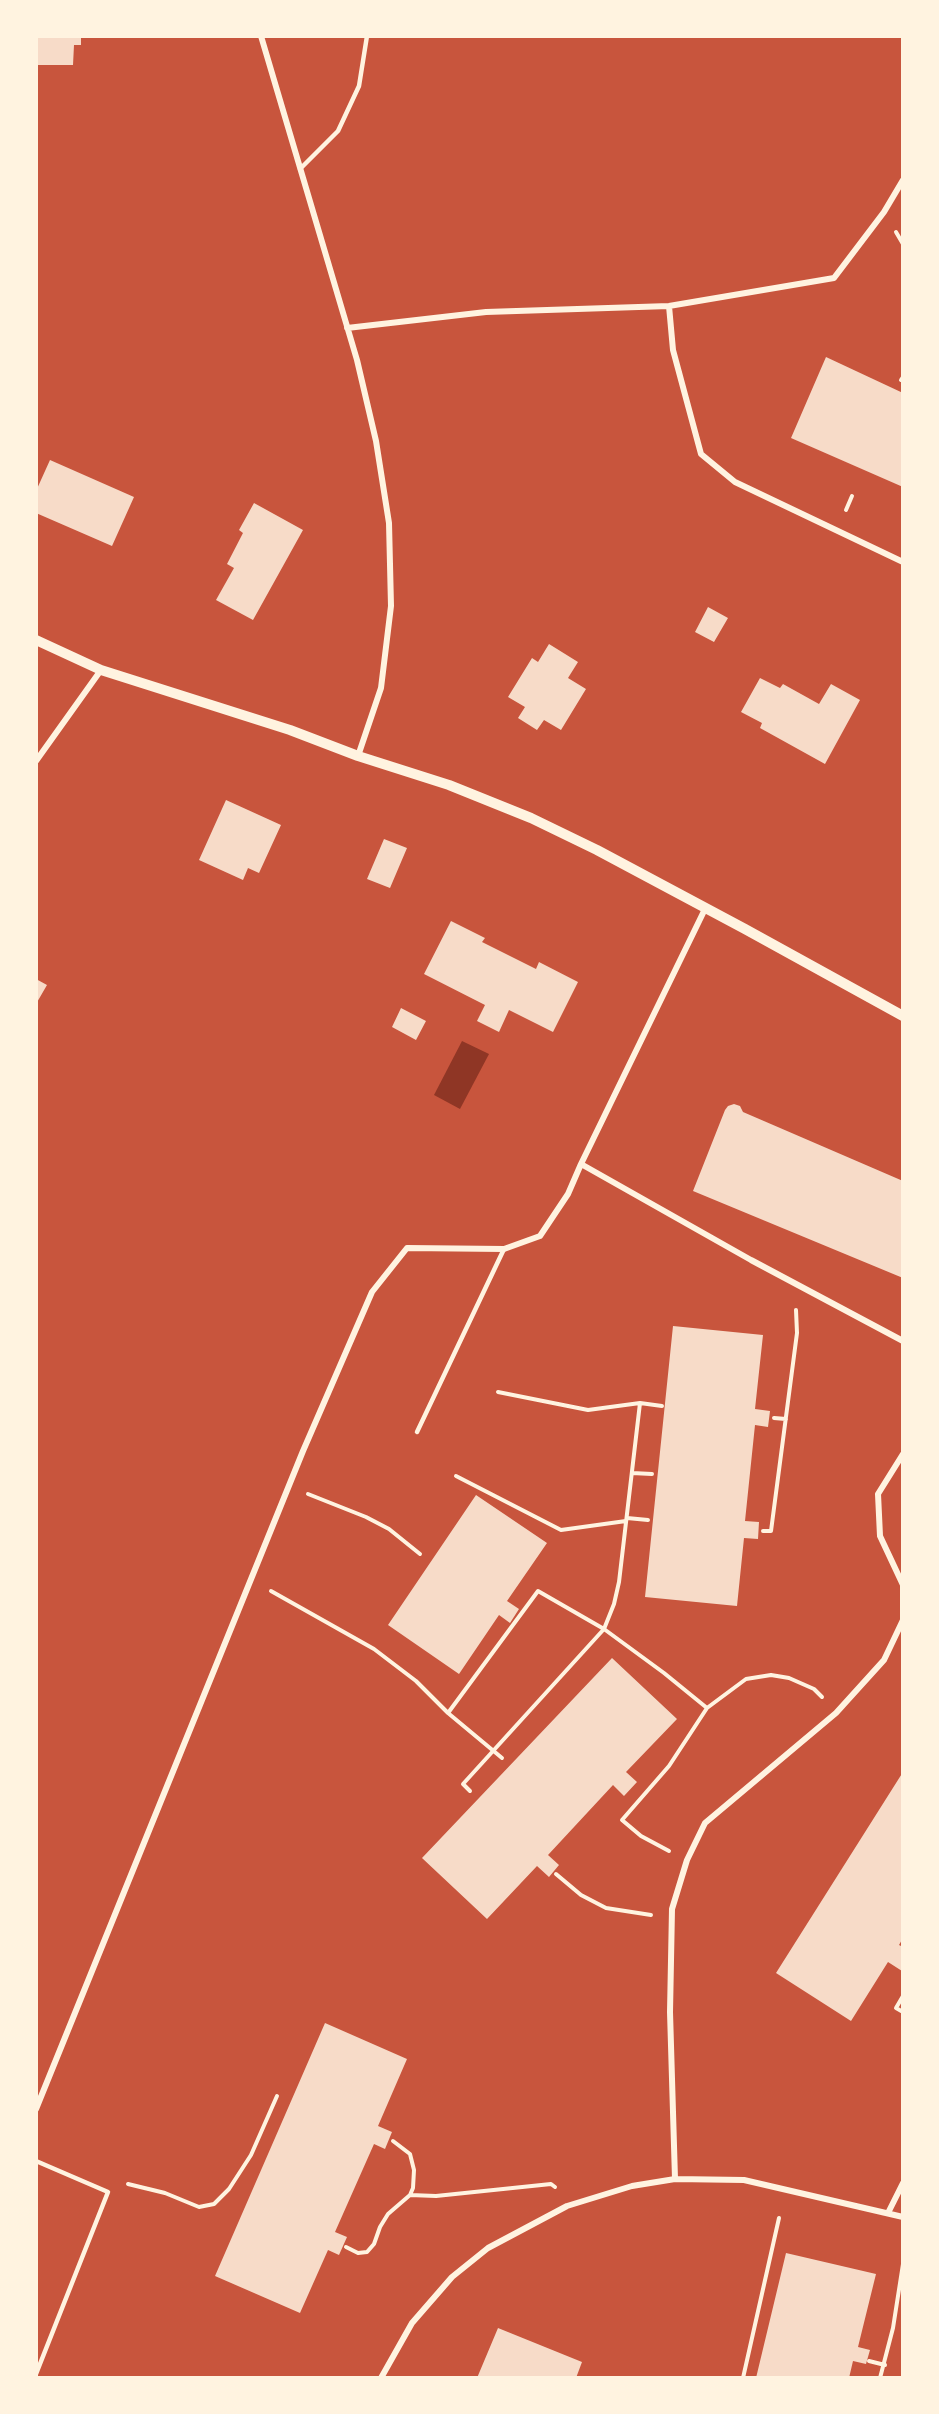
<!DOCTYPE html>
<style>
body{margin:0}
#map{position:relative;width:939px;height:2414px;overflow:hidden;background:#c8553d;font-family:"PT Sans",sans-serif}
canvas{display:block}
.frame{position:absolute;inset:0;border:38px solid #fff3e0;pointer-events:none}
</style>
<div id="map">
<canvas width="939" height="2414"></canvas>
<div class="frame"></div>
</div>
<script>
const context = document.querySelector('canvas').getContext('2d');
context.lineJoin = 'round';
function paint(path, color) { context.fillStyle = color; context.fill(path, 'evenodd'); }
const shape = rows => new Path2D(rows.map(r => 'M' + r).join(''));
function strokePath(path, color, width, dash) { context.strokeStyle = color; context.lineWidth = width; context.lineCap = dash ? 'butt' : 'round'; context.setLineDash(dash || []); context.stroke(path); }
paint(shape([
 [462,1041,489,1054,460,1109,434,1095]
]), '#8f3625');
paint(shape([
 [36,36,81,36,81,45,74,45,73,65,36,65],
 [826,357,903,393,903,487,791,438],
 [50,460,134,497,112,546,36,513,36,491],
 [254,503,303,530,253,620,216,600,234,568,227,564,243,533,239,530],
 [708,607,728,618,714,642,695,632],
 [549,644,578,662,568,678,586,689,561,730,544,720,537,730,518,718,525,707,508,697,532,658,538,662],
 [760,678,780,688,783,684,819,704,831,684,860,700,825,764,760,728,762,723,741,712],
 [226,800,281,825,259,873,248,868,243,880,199,860],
 [384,839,407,848,390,888,367,879],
 [451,921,485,938,482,942,536,969,539,962,578,982,553,1032,509,1010,499,1032,477,1021,485,1005,424,974],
 [36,979,47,985,36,1004],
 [401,1008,426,1021,416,1040,392,1027],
 [734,1104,740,1106,743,1112,903,1181,903,1278,693,1191,725,1110,728,1106],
 [673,1326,763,1335,755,1409,770,1411,768,1427,755,1425,745,1521,759,1522,758,1539,744,1538,737,1606,645,1597],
 [476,1495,547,1543,507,1601,519,1609,510,1623,499,1615,459,1674,388,1625],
 [612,1658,677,1719,626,1772,637,1782,624,1796,613,1785,548,1855,559,1865,549,1877,537,1866,487,1919,422,1858],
 [903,1772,903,1938,899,1945,903,1947,903,1968,902,1971,888,1962,851,2021,776,1973],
 [325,2023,407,2059,378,2126,392,2132,385,2149,374,2144,335,2232,347,2237,339,2255,328,2250,300,2313,215,2276],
 [786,2253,876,2274,858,2347,870,2350,866,2364,853,2361,849,2378,756,2378],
 [498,2328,582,2362,576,2378,477,2378]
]), '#f7dbc8');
strokePath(shape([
 [896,232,903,244],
 [901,380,903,377],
 [846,510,852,496],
 [498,1392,588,1410,640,1403,662,1406],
 [774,1418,786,1419],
 [632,1473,652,1474],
 [456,1476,561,1530,626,1521],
 [308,1494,366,1517,389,1529,420,1554],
 [627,1518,648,1520],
 [763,1531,771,1531,797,1333,796,1310],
 [271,1591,374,1649,416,1681,448,1713,502,1758],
 [448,1713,538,1591,604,1629,664,1673,707,1708,746,1679,771,1675,789,1678,814,1689,822,1697],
 [470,1791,463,1784,604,1629,614,1604,619,1582,640,1403],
 [669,1851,641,1836,622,1820,669,1766,707,1708],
 [556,1874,581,1895,606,1908,651,1915],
 [903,1996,896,2008,903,2012],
 [128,2184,165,2193,199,2207,214,2204,229,2189,251,2155,277,2096],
 [410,2195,436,2196,551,2184,555,2187],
 [346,2247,358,2253,367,2252,374,2244,380,2227,388,2214,410,2195,413,2188,414,2170,410,2154,393,2141],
 [869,2361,885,2365],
 [743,2378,779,2218],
 [880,2378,893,2328,903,2264]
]), '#fff3e0', 4);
strokePath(shape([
 [300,169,338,131,359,86,367,36],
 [417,1432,504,1249],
 [36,2161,108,2192,36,2374]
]), '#fff3e0', 4.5);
strokePath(shape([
 [261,36,357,360,376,441,389,523,391,606,381,688,358,756],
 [669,306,673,350,701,454,735,482,903,562],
 [347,328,486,312,669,306,834,278,884,212,903,180],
 [36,761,101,670],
 [581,1164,705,909],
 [36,2109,303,1451,372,1292,407,1248,504,1249,540,1236,568,1194,581,1164,751,1260,903,1341],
 [675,2179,670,2012,672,1909,687,1860,705,1823,836,1713,884,1660,903,1620,903,1585,880,1536,878,1494,903,1454],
 [888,2213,903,2183],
 [381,2378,412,2323,452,2277,488,2248,567,2206,632,2186,675,2179,744,2180,903,2217]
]), '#fff3e0', 6);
strokePath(shape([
 [36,640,101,670,290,730,358,756,449,785,531,818,597,850,745,929,903,1016]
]), '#fff3e0', 10);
</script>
